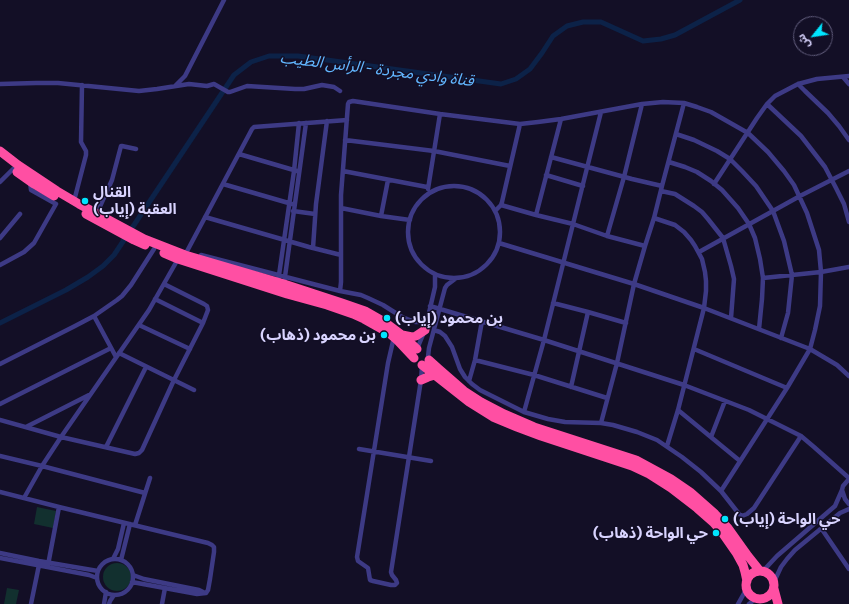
<!DOCTYPE html>
<meta charset="utf-8">
<style>
body{margin:0}
#map{position:relative;width:849px;height:604px;overflow:hidden;background:#130f26;font-family:Commissioner,"Noto Sans Arabic",sans-serif}
canvas{display:block}
.north{position:absolute;left:793px;top:16px;width:40px;height:40px;box-sizing:border-box;background:#130f26;border:1px solid #625e7d;border-radius:50%;rotate:240deg;font-size:11px;font-weight:700;line-height:16px;text-align:center;color:#d9d4ff}
.north::after{content:'';display:block;margin:auto;width:14px;height:18px;background:#00e5ff;clip-path:polygon(50% 0,100% 100%,50% 72%,0 100%)}
</style>
<div id="map">
<canvas width="849" height="604"></canvas>
<div class="north">ش</div>
</div>
<script>
const context = document.querySelector('canvas').getContext('2d');
context.lineJoin = 'round';
function paint(path, color) { context.fillStyle = color; context.fill(path, 'evenodd'); }
const shape = rows => new Path2D(rows.map(r => 'M' + r).join(''));
function strokePath(path, color, width, dash) { context.strokeStyle = color; context.lineWidth = width; context.lineCap = dash ? 'butt' : 'round'; context.setLineDash(dash || []); context.stroke(path); }
function write(font, color, halo, rows, align = 'center') {
  context.font = font + ' Commissioner,"Noto Sans Arabic",sans-serif'; context.lineWidth = 3; context.setLineDash([]); context.textBaseline = 'middle'; context.strokeStyle = halo; context.fillStyle = color; for (const [text, x, y, turn = 0] of rows) {
    context.save(); context.translate(x, y); context.rotate((+turn || 0) * Math.PI / 180); context.textAlign = isNaN(turn) ? turn : align; if (halo) context.strokeText(text, 0, 0); context.fillText(text, 0, 0); context.restore();
  }
}
paint(shape([
 [37,507,56,511,53,528,34,524],
 '103 577a14 14 0 1 1 28 0a14 14 0 1 1-28 0Z',
 [7,588,19,590,16,604,4,604]
]), '#12302f');
strokePath(shape([
 [0,323,66,290,88,277,103,266,114,255,234,75,251,62,269,56,298,56,501,84,516,79,530,69,542,53,553,36,567,26,583,22,601,22,643,41,661,39,675,35,740,0]
]), '#0c2248', 5);
strokePath(shape([
 [843,77,849,84],
 [0,84,36,83,58,83,139,91,157,89,189,84,207,86,214,84,228,92,230,92,247,86,295,89,304,89,322,85,334,87,340,91],
 [798,84,805,91,828,113,839,126,849,140],
 [175,86,185,76,224,0],
 [767,104,801,136,825,167,836,188,844,204,849,222],
 [520,124,538,122,561,119,642,104,663,102,684,103,697,107,711,112,748,133,768,152,784,171,794,185,807,213,819,250,821,272,820,306,815,330,810,349,787,388,721,491],
 [676,134,694,140,717,151,730,159,742,171,756,186,773,211,784,241,792,275,788,313,781,338],
 [345,140,434,151,510,166],
 [239,154,297,171],
 [551,157,632,179,662,186],
 [669,162,685,167,697,172,711,181,722,190,738,208,749,224,755,238,760,259,763,278,762,299,759,329],
 [343,171,427,187],
 [546,175,583,186],
 [0,182,13,169],
 [223,184,292,204],
 [714,184,757,118,767,104,775,96,798,84,817,79,849,76],
 '408 232a46 46 0 1 1 92 0a46 46 0 1 1-92 0Z',
 [428,189,440,114],
 [661,191,675,194,694,206,702,212,708,219,723,238,731,266,734,279,731,318],
 [74,201,86,155,86,151,81,142,82,85],
 [501,205,536,215,573,224,607,236,645,246],
 [341,208,381,216,410,220],
 [293,211,315,214],
 [97,213,112,180,121,146,122,146,136,149],
 [536,215,561,119],
 [381,216,388,180],
 [205,217,309,247,341,255],
 [654,218,675,225,684,232,691,240,695,246,702,259,705,272,706,281,706,291,704,308,678,410,667,446],
 [607,236,624,177,642,104],
 [0,238,20,214],
 [499,243,634,284,704,308,810,349,837,365,849,376],
 [313,248,316,204,327,121],
 [699,252,800,196,849,171],
 [185,255,252,129,254,127,347,120],
 [201,255,340,291],
 [0,265,24,252,34,243,56,204,31,190,30,182],
 [763,278,821,272,849,267],
 [278,282,294,171,299,123],
 [284,284,306,123],
 [155,299,203,323],
 [553,303,588,312],
 [430,306,544,340,684,385,749,410,801,436,814,447,849,478],
 [94,316,116,357],
 [427,319,418,322,415,322,402,317,383,305,368,298,361,295,340,291,341,282,341,195,348,104,349,102,353,101,440,114,520,124,502,202,501,205,495,211],
 [139,325,190,349],
 [434,330,440,332,445,336,452,347,460,369,465,377,472,384,480,390,524,412,548,419,565,422,601,423,613,425,637,432,657,440,682,457,701,472,721,491,739,514,742,516,747,514,754,508,801,436],
 [394,337,388,363,357,557,358,561,368,568,370,580,373,581,391,585,395,585,397,583,396,580,392,575,391,572,421,380,422,366],
 [417,349,425,330,435,287,435,274],
 [694,349,787,388],
 [119,353,194,390],
 [428,357,429,348,445,288,447,285,455,279],
 [475,360,534,375,607,398],
 [0,364,75,326,94,316,117,300,122,296,131,285,154,249],
 [469,381,475,360,482,321],
 [571,387,588,312,626,323],
 [0,404,111,348],
 [678,410,740,461],
 [524,412,544,340,601,112],
 [0,420,61,437,135,454,139,453,142,450,174,380,203,323,208,310,207,306,204,304,164,284],
 [601,423,617,363,634,284,645,246,654,218,662,186,684,103],
 [26,427,89,395],
 [711,437,725,401],
 [106,447,146,367],
 [359,449,431,461],
 [0,456,42,466,145,493],
 [849,479,843,486,842,490,845,499,849,504],
 [0,492,59,507,208,543,212,545,214,547,214,552,210,579,208,590,206,593,197,594,132,582],
 [24,498,42,466,61,437,149,310,178,259],
 [135,525,150,478],
 [821,528,849,569],
 [0,553,39,561,98,571],
 [0,558,89,575,97,578],
 [113,559,118,549,124,523],
 '97 577a18 18 0 1 1 36 0a18 18 0 1 1-36 0Z',
 [121,560,130,524],
 [48,565,59,507],
 [763,571,777,556,835,506,842,490],
 [133,575,144,579,199,590,205,593],
 [774,582,781,567,787,559,795,550,840,513,849,509],
 [31,604,39,565],
 [104,604,106,592],
 [109,604,110,601,114,595],
 [162,604,165,588],
 [738,604,747,588],
 [749,604,754,600,760,599]
]), '#3d3a85', 4.5);
strokePath(shape([
 [0,151,18,165,57,191,79,204,144,239,185,255,284,284,342,303,365,311,386,323,402,335,417,349],
 [17,172,34,184,54,196],
 [86,214,134,240,145,245],
 [164,253,178,259,287,294,327,305,353,314,364,319,389,333,398,341,414,358],
 [402,335,412,337,416,336,425,330],
 [429,360,439,369,464,391,481,402,504,414,534,427,636,460,671,479,690,492,715,514,728,528,748,556,760,571],
 [422,365,469,402,493,417,517,427,541,436,632,466,649,474,671,488,697,508,713,522,721,531,737,554,743,565,745,572,747,581],
 [421,380,428,377,435,375],
 '746 585a14 14 0 1 1 28 0a14 14 0 1 1-28 0Z',
 [774,589,778,604]
]), '#ff4fa3', 9);
for (const [x, y, r, color] of [
 [85,201,4,"#00e5ff"],
 [387,318,4,"#00e5ff"],
 [384,335,4,"#00e5ff"],
 [725,519,4,"#00e5ff"],
 [716,533,4,"#00e5ff"]
]) { const dot = new Path2D(); dot.arc(x, y, r, 0, 2 * Math.PI); context.fillStyle = color; context.fill(dot); strokePath(dot, '#130f26', 1.5); }
write('bold 15px', '#d9d4ff', '#130f26', [
 ["القنال",93,192],
 ["العقبة (إياب)",93,209],
 ["بن محمود (إياب)",395,318],
 ["بن محمود (ذهاب)",376,335,"right"],
 ["حي الواحة (إياب)",733,519],
 ["حي الواحة (ذهاب)",708,533,"right"]
], 'left');
write('italic 16px', '#62b6ff', '#130f26', [
 ["قناة وادي مجردة - الرأس الطيب",377,69,7]
]);
</script>
